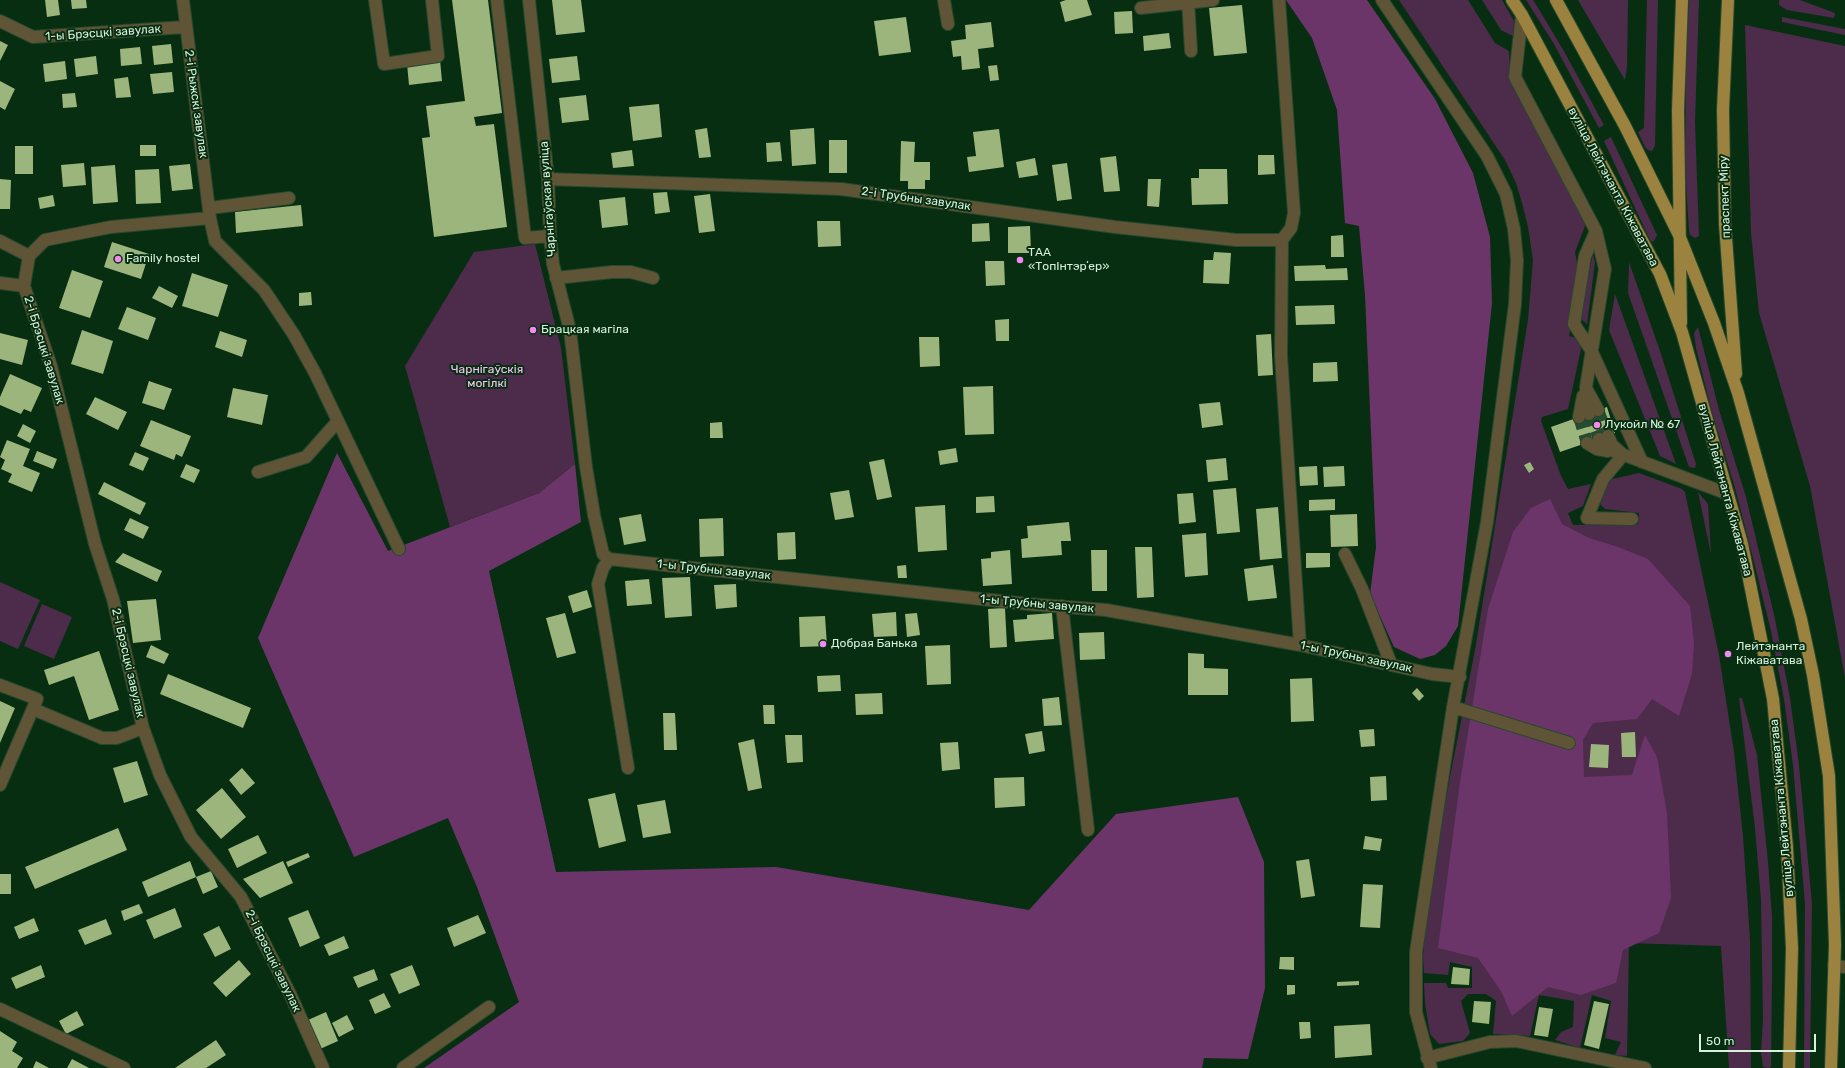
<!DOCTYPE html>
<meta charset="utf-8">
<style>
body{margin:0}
#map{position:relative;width:1845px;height:1068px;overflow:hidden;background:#082e12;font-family:Rubik,sans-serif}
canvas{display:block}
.scale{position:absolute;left:1699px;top:1034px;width:117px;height:18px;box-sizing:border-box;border:2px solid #d6f0d9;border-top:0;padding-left:5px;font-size:12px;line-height:14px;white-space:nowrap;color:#d6f0d9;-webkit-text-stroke:3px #082e12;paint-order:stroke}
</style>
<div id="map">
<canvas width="1845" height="1068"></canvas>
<div class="scale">50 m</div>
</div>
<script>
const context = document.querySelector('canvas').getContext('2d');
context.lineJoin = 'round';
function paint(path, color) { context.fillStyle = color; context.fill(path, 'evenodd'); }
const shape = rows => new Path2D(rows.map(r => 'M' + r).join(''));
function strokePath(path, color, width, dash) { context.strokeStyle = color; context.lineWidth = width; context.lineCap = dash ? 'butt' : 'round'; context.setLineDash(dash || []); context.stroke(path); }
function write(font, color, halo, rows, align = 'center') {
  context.font = font + ' Rubik,sans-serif'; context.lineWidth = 4; context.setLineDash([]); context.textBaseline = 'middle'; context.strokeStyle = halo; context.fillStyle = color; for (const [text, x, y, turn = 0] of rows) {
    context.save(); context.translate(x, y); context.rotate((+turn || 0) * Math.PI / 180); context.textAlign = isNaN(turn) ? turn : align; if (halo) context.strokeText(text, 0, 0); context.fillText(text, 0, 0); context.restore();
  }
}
paint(shape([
 [1399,0,1468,0,1495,43,1509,51,1510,73,1584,214,1585,226,1575,252,1579,274,1576,303,1569,336,1580,339,1581,349,1568,409,1542,417,1541,421,1561,476,1568,489,1591,484,1583,506,1568,513,1573,525,1638,524,1639,513,1605,509,1600,504,1608,480,1639,473,1682,489,1685,492,1719,655,1734,752,1743,836,1750,940,1751,1068,1729,1068,1721,946,1629,943,1627,1056,1615,1055,1621,1042,1605,1038,1611,1001,1592,995,1580,1048,1555,1040,1561,1032,1573,1027,1574,1001,1539,995,1530,1036,1493,1034,1496,1001,1486,994,1468,994,1461,1001,1470,1033,1463,1041,1439,1044,1430,1034,1425,1003,1424,983,1446,983,1448,988,1472,988,1472,967,1450,962,1448,975,1424,973,1423,955,1427,911,1447,792,1475,650,1528,320,1533,260,1528,227,1522,203,1516,183,1505,160],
 [1482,0,1502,0,1514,21,1513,36,1501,30],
 [1526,0,1533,0,1537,6,1565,53,1604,125,1599,128,1554,44],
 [1578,0,1628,0,1627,67,1625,80],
 [1647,0,1658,0,1655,146,1652,151,1648,150,1645,147,1638,132,1644,128],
 [1689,0,1699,0,1695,122,1699,236,1695,238,1690,235,1689,230,1685,168,1686,57],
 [1779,0,1800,0,1835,13,1834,18,1787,10,1779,5],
 [1782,17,1845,29,1845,35,1782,22],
 [1745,25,1845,46,1845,678,1810,486,1759,313,1751,233],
 [1611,137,1657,235,1654,241,1652,242,1649,238,1604,141],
 [535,244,561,348,575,464,539,493,450,527,405,366,474,252],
 [1593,254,1595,262,1587,324,1580,318],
 [1629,262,1661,354,1696,464,1695,468,1689,467,1628,293],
 [1615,294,1676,464,1660,456,1609,330],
 [1698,327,1719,410,1746,497,1775,619,1790,698,1799,765,1812,904,1810,1068,1804,1068,1805,904,1793,765,1784,699,1771,631,1751,550,1735,488,1711,409,1696,348,1694,333],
 [1698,492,1708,504,1711,554],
 [0,582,40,600,18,649,0,641],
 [42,604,72,617,54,659,24,646],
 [1739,698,1742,698,1757,755,1768,862,1772,917,1772,979,1771,1067,1769,1068,1763,1067,1761,1052,1763,1019,1761,900,1755,828]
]), '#4d2b4b');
paint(shape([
 [1286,0,1367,0,1435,99,1473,173,1490,237,1492,303,1458,626,1446,646,1435,655,1420,659,1394,647,1370,594,1376,547,1365,295,1359,226,1345,223,1337,110,1312,38],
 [337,453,388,551,539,493,575,464,581,522,489,571,556,872,776,867,1029,910,1116,814,1238,797,1264,862,1265,988,1248,1059,1204,1058,1202,1068,424,1068,519,1002,477,887,448,818,354,857,258,638],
 [1550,499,1562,524,1589,538,1618,547,1648,559,1690,606,1694,643,1692,674,1679,716,1652,699,1637,719,1593,723,1583,740,1584,777,1632,775,1645,735,1657,757,1667,813,1671,898,1659,933,1623,950,1616,983,1581,995,1548,987,1512,1016,1501,991,1478,958,1438,948,1460,782,1488,609,1513,532,1531,508]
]), '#6c356a');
paint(shape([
 [45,0,58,0,60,15,47,17],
 [71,0,86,0,87,8,72,9],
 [452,0,488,0,502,113,474,117,476,126,494,124,507,227,434,237,422,138,430,137,426,106,465,101],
 [552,0,581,0,585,32,556,35],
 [1066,0,1087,0,1092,15,1065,22,1060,2],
 [1242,5,1247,53,1214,56,1209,8],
 [1132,11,1133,33,1115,34,1114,12],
 [906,17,911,52,879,56,874,21],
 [991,22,994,47,978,49,980,68,962,70,961,56,953,57,951,41,966,39,965,25],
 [1169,33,1171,48,1144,51,1143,36],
 [0,41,8,45,0,61],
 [171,44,173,63,154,65,152,46],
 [140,47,142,64,121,66,120,49],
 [96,56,98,74,76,77,74,59],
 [577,56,580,80,552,83,549,59],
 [440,60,442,81,409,85,407,64],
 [65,61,67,79,45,82,43,64],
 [997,65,999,80,990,81,988,66],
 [172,72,174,92,153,94,150,74],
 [128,77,131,97,116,98,114,79],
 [0,81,15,89,5,110,0,107],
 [75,93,77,107,63,108,62,94],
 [586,95,589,120,562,123,559,98],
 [659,104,662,137,633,141,629,107],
 [707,128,711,157,699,158,695,130],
 [814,128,816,164,792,166,790,130],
 [999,129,1004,167,969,172,967,157,976,156,973,132],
 [829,140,847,140,847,173,829,173],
 [901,141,915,142,914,162,930,162,930,180,925,180,925,189,908,189,908,181,900,181],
 [780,142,782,161,767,162,766,143],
 [140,145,156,145,156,156,140,156],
 [15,146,33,146,33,174,15,174],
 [632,150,634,166,613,168,611,153],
 [1258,155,1274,155,1275,174,1258,175],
 [1116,156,1120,191,1104,192,1100,158],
 [1035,158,1038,175,1019,178,1016,162],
 [84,163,86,185,63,187,61,165],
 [1067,163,1072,199,1057,201,1052,165],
 [190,164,193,189,172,191,169,166],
 [115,165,118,202,93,204,91,167],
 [159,169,161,203,136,204,135,170],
 [1199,169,1227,169,1228,204,1192,205,1191,178,1199,178],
 [0,179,11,180,10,209,0,209],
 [1148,179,1161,179,1159,207,1147,206],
 [667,192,670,212,655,214,653,193],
 [710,194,715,231,699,233,694,196],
 [53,195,55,206,40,209,38,198],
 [625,197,628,225,602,228,599,200],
 [301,205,303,226,236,233,235,212],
 [817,221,840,221,841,246,818,247],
 [989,223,990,241,972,242,972,224],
 [1030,226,1031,253,1008,253,1008,227],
 [1343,235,1344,257,1331,257,1331,236],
 [112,242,149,254,141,279,104,267],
 [1214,252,1231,253,1229,284,1203,283,1204,260,1213,260],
 [985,261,1004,261,1005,285,986,286],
 [1325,265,1326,269,1347,268,1348,280,1295,281,1294,266],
 [72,270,103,281,90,318,59,308],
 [192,273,228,285,218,317,182,306],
 [159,286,178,296,172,308,152,298],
 [311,292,312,305,299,306,299,293],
 [1334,305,1335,324,1296,325,1295,306],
 [127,307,156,318,148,340,118,329],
 [1009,319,1009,341,996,341,995,320],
 [82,330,113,341,103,374,71,364],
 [220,331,247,340,242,357,215,347],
 [0,333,28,340,22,365,0,359],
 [1271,334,1273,375,1258,376,1256,335],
 [919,337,939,337,940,366,920,367],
 [1337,362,1338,381,1313,382,1313,363],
 [10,374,42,388,31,412,24,409,21,414,0,405,0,397],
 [149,381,172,389,164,410,142,403],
 [993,386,994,434,965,435,963,387],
 [233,388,268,395,262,425,227,417],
 [95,397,127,412,118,430,86,414],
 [1220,402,1223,425,1202,428,1199,404],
 [1607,407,1615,433,1560,452,1551,427],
 [151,420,191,436,182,457,176,454,174,460,140,446],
 [722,422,723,438,710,438,710,423],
 [23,424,36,431,30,443,17,436],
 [7,440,30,449,23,466,40,473,32,492,8,482,12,474,1,469,5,460,0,457],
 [956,448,958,462,940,465,938,451],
 [37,451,57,459,53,469,33,461],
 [135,452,149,458,143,471,129,465],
 [1226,458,1228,480,1208,482,1206,460],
 [884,459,892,497,877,500,869,462],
 [1530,462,1534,469,1529,473,1524,465],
 [186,464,200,470,194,483,180,477],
 [1317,466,1318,485,1300,486,1299,467],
 [1344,466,1345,486,1324,487,1323,467],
 [104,482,146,503,140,515,98,494],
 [1236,488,1240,532,1217,534,1213,490],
 [849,490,854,517,835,520,830,493],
 [1193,493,1196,522,1179,524,1177,494],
 [994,496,995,512,976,513,976,497],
 [1335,499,1335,510,1309,511,1309,500],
 [945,505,947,550,918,552,915,507],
 [1278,507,1282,558,1260,560,1256,509],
 [641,514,646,541,624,545,619,518],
 [1357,514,1358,546,1331,547,1330,515],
 [130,518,149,527,143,539,124,530],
 [723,518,724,556,700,557,699,519],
 [1069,522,1071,541,1061,541,1062,555,1022,558,1021,539,1028,538,1027,526],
 [795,532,796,559,778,560,777,533],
 [1206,533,1208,575,1185,577,1182,535],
 [1135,547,1152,547,1154,597,1137,598],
 [1010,550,1012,584,983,586,981,559,991,558,991,552],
 [1091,550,1107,550,1107,591,1092,591],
 [123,553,162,571,157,582,115,562],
 [1306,553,1330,553,1330,567,1306,568],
 [906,565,907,578,898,578,897,566],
 [1273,565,1277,598,1248,601,1244,569],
 [690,577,692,616,665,618,662,578],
 [649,579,652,604,627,606,625,581],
 [736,584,737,607,716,609,714,585],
 [587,590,592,607,573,613,568,596],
 [156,599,161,640,133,643,127,601],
 [1005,608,1007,647,990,648,988,609],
 [896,612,897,636,874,637,872,614],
 [565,613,576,653,557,658,546,618],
 [917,613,920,635,907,637,905,614],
 [1052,613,1054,639,1015,642,1013,620,1027,619,1027,615],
 [825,616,827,646,800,647,799,617],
 [1104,632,1105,659,1080,660,1079,633],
 [151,645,169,654,164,664,146,657],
 [950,645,951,684,927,685,925,646],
 [99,651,119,710,89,720,74,676,49,685,44,670],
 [1188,653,1204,654,1204,668,1228,669,1228,695,1188,695],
 [168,674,251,708,243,728,160,694],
 [840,675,841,691,818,692,817,676],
 [1312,678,1314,721,1291,722,1290,679],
 [1417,688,1424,696,1419,701,1412,693],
 [882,693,883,714,856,715,855,694],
 [1059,697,1062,725,1044,726,1042,699],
 [0,701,15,708,0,743],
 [763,705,774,705,775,724,764,724],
 [663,713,675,713,677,750,664,750],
 [1374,729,1375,746,1361,747,1359,730],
 [1042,731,1045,751,1029,754,1025,734],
 [1635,732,1636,757,1622,757,1621,733],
 [785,735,802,735,803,762,787,763],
 [754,739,762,788,748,791,738,743],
 [958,742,960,769,942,771,940,743],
 [1591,744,1609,745,1608,768,1589,767],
 [137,761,148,795,124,803,113,768],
 [242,768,255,783,241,795,229,780],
 [1386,776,1387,800,1371,801,1370,777],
 [1024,777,1025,806,995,808,994,778],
 [222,788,246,817,221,839,196,810],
 [615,793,626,841,599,848,588,799],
 [665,800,671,833,643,838,637,805],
 [118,828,127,850,35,889,25,867],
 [258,835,267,853,237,868,228,849],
 [1365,836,1382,839,1380,851,1363,849],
 [308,853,310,857,288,867,286,862],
 [1309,859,1315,896,1301,898,1296,861],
 [190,861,196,877,148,897,142,882],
 [283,861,293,883,260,898,243,879],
 [211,871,218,887,203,894,196,877],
 [0,874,11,874,11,894,0,894],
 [1363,884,1383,885,1380,928,1360,927],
 [139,904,143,913,124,921,121,911],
 [175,908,182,927,154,939,146,920],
 [308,910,320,938,300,947,288,918],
 [478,915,486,933,454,947,447,928],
 [34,918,39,931,19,939,14,927],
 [106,919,112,934,85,945,78,930],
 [219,926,231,949,215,957,203,934],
 [344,936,349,948,329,956,324,945],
 [1280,957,1294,957,1294,970,1279,969],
 [239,960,251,974,226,997,213,983],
 [41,965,45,977,16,989,11,978],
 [412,965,420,985,399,994,390,974],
 [1453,967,1470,969,1469,985,1451,984],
 [374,969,378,980,358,988,353,977],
 [1359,981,1359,985,1337,986,1337,982],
 [1287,985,1295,985,1295,994,1287,995],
 [384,993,391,1007,375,1014,369,1000],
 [1474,1001,1491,1002,1489,1024,1472,1022],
 [1594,1001,1609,1004,1599,1049,1584,1045],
 [1539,1007,1553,1009,1548,1037,1534,1035],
 [77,1011,84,1025,66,1034,59,1021],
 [326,1012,338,1041,320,1049,308,1020],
 [347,1015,354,1029,339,1037,332,1023],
 [1299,1022,1310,1022,1311,1038,1300,1039],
 [1370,1024,1372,1055,1335,1058,1334,1026],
 [0,1031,17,1042,12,1051,23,1058,17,1068,0,1068],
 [216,1040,226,1055,206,1068,175,1068],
 [72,1059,89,1068,67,1068],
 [36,1061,49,1068,33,1068]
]), '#9bb57d');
strokePath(shape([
 [1598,410,1608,436],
 [1589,414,1599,439],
 [1579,417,1587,443]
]), '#274b30', 12, [12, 6]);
const minor = shape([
 [375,0,384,64,438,56,432,0],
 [497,0,525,238,550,236],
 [529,0,548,179,550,236,553,264,570,330,586,467,594,515,603,554,609,559,1028,604,1106,610,1300,645,1432,674,1460,677],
 [944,0,948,24],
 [1188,0,1191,51],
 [1279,0,1294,213,1291,228,1282,240,1281,356,1300,645],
 [1382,0,1487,156,1506,194,1514,229,1517,260,1515,304,1487,522,1453,707,1416,952,1416,1012,1431,1068],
 [1141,8,1213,0],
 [1522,15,1515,77,1596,231,1605,269,1586,387,1587,405,1589,414],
 [0,21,33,37,185,27],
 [548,179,841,189,1115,227,1236,240,1282,240],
 [210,208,289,198],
 [210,218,215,241,264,290,294,335,315,373,399,549],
 [1596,231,1585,256,1574,324,1591,350,1642,462],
 [0,241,29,256,24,286,51,366,95,544,113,599,143,728,160,775,191,837,241,897,291,996,323,1068],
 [29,256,45,240,111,227,210,218,183,0],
 [556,278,612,272,631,272,653,278],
 [0,283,24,286],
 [1587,390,1598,410],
 [1579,417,1583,396],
 [1608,436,1612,445,1621,453],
 [1599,439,1603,447,1728,494],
 [1587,443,1597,449,1608,451],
 [1623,455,1603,479,1587,518,1632,519],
 [258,472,306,457,338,421],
 [1345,554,1362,589,1391,664],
 [609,559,603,568,598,584,628,768],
 [1062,606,1088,830],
 [0,685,37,699,0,785],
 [1453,707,1569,743],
 [33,709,102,738,117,738,143,728],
 [1834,966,1845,967],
 [0,1009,124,1068],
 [1427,1058,1490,1042,1516,1041,1645,1068],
 [403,1068,489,1007]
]);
const major = shape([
 [1512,0,1522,15,1660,274,1682,332,1742,544,1773,699,1787,847,1792,948,1789,1068],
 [1556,0,1625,126,1679,235,1714,323,1738,393,1801,619,1813,675,1829,776,1835,945,1831,1068],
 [1728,0,1723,110,1725,224,1736,374],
 [1681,323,1678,110,1682,0]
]);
strokePath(minor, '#25492e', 14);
strokePath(major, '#25492e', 14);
strokePath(minor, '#605436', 12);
strokePath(major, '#9b823f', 12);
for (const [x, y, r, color] of [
 [118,259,4,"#f489f0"],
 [1020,260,4,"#f489f0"],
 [533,330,4,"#f489f0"],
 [1597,425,4,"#f489f0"],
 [823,644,4,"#f489f0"],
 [1728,654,4,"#f489f0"]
]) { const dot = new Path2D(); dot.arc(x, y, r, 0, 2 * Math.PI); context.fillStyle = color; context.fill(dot); strokePath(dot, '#082e12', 1.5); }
write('12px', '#d6f0d9', '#082e12', [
 ["1-ы Брэсцкі завулак",103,33,-4],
 ["2-і Рыжскі завулак",196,104,82],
 ["вуліца Лейтэнанта Кіжаватава",1613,187,62],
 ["праспект Міру",1725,197,-92],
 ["Чарнігаўская вуліца",548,199,-94],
 ["2-і Трубны завулак",916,199,8],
 ["2-і Брэсцкі завулак",44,350,73],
 ["вуліца Лейтэнанта Кіжаватава",1725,490,75],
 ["1-ы Трубны завулак",714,570,6],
 ["1-ы Трубны завулак",1037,604,5],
 ["1-ы Трубны завулак",1356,657,12],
 ["2-і Брэсцкі завулак",128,663,77],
 ["вуліца Лейтэнанта Кіжаватава",1782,808,-95],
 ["2-і Брэсцкі завулак",273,961,64]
]);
write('12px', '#d6f0d9', '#082e12', [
 ["ТАА",1028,253],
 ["«ТопІнтэрʼер»",1028,267],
 ["Family hostel",126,259],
 ["Брацкая магіла",541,330],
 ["Лукойл № 67",1605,425],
 ["Добрая Банька",831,644],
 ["Лейтэнанта",1736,647],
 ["Кіжаватава",1736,661]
], 'left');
write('12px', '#f9c7f6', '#082e12', [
 ["Чарнігаўскія",487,370],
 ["могілкі",487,384]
]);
</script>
